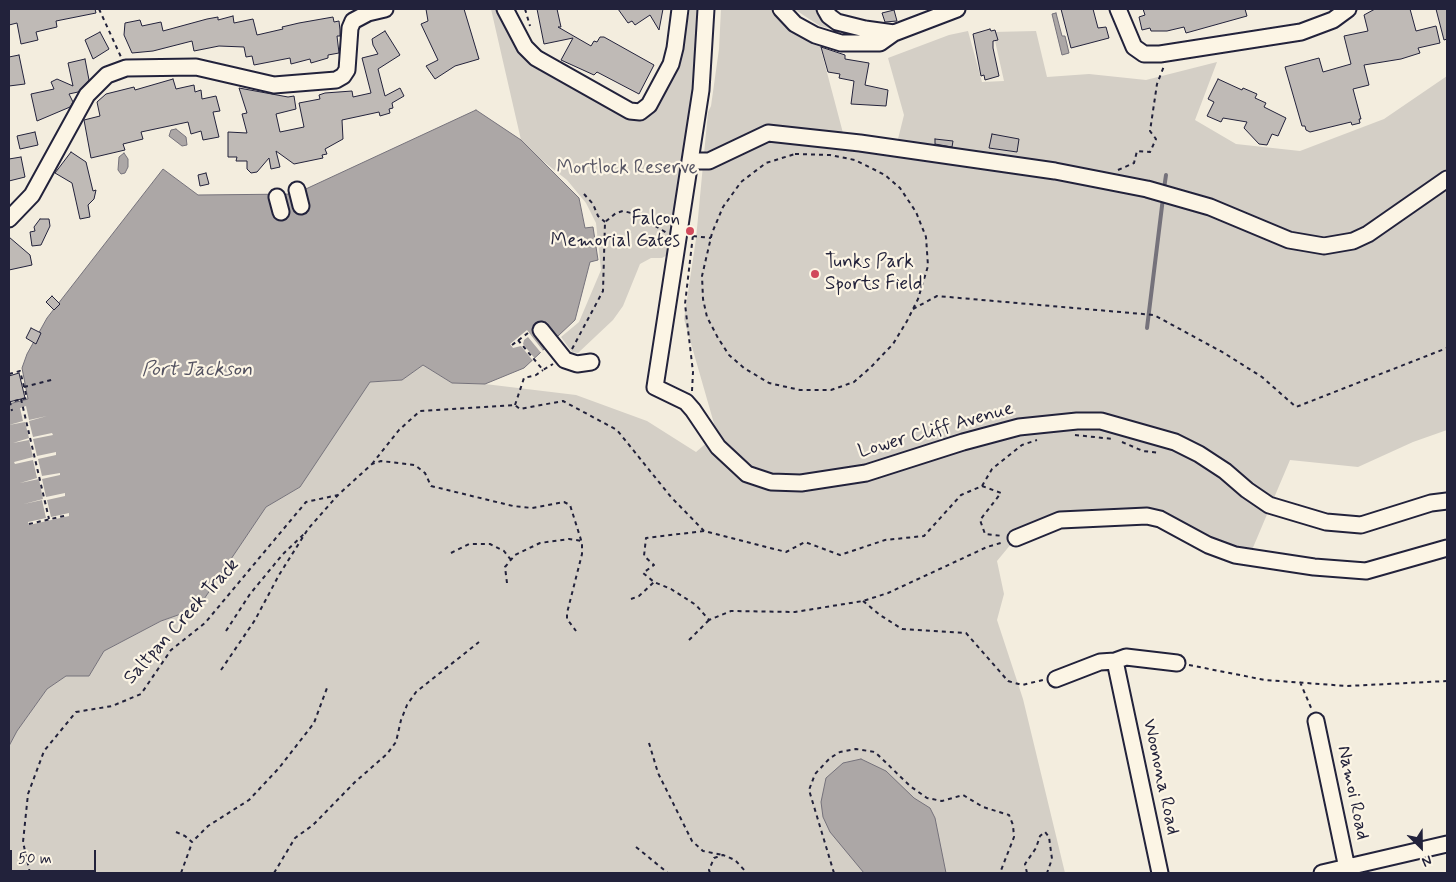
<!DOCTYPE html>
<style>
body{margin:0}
#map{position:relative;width:1456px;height:882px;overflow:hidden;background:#f3edde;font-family:Mynerve,sans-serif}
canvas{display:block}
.frame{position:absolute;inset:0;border:10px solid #22223b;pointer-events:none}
.north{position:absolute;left:1396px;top:822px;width:50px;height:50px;-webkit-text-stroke:4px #fcf5e5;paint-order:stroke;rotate:157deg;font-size:14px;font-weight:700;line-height:20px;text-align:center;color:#22223b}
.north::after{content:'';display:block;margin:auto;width:18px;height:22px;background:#22223b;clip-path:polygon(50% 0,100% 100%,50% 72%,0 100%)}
.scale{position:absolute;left:10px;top:850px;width:86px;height:22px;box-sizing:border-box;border:2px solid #22223b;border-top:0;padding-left:6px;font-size:15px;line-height:18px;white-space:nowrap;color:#22223b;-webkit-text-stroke:4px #fcf5e5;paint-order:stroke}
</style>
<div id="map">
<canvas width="1456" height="882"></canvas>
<div class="frame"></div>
<div class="north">N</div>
<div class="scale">50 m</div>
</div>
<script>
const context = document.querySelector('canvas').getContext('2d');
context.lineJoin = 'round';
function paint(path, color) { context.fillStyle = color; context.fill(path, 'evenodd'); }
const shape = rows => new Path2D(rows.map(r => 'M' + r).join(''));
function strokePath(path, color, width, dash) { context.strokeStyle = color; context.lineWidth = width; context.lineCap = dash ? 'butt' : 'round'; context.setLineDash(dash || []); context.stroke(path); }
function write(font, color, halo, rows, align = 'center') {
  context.font = font + ' Mynerve,sans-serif'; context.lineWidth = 4.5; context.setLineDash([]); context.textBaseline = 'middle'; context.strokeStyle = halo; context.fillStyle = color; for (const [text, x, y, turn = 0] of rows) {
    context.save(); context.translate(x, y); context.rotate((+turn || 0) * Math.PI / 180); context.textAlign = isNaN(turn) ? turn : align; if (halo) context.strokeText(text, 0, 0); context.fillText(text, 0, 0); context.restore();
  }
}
paint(shape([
 [491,9,497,9,526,55,636,117,683,42,690,9,702,9,700,51,669,254,662,258,651,258,640,264,623,306,613,320,578,353,572,352,561,337,579,322,601,270,596,223,586,203,567,180,539,158,521,140],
 [721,9,776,9,791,32,820,46,843,133,897,143,904,115,888,58,949,35,968,31,982,82,1004,81,993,32,1036,31,1047,77,1089,74,1146,80,1217,62,1195,120,1236,144,1300,151,1384,119,1447,76,1447,430,1413,442,1358,467,1290,460,1249,557,1160,519,1060,520,1016,538,997,561,1004,594,997,620,1023,699,1065,873,9,873,9,746,17,731,47,689,66,676,89,676,104,651,161,621,198,608,266,507,300,487,370,382,402,380,423,365,452,383,485,384,576,395,647,421,696,452,717,434,684,319,696,239,708,112,711,106,719,49],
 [794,9,819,9,858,35,820,26]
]), '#d4cfc6');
const water = shape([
 [1056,13,1062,36,1065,36,1069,53,1062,55,1052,14,1056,13],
 [476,110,521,140,579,198,585,228,593,227,598,260,590,262,575,320,524,368,485,384,452,383,423,365,402,380,370,382,300,487,266,507,198,608,161,621,104,651,89,676,66,676,47,689,17,731,9,746,9,404,28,399,22,368,27,354,47,318,163,169,198,195,295,194,476,110],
 [176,129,186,137,187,145,182,146,169,136,171,130,176,129],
 [124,153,128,159,128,167,125,173,121,174,118,170,119,157,124,153],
 [861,759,886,771,914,798,930,808,935,818,946,873,864,873,830,832,823,817,821,802,826,778,843,763,861,759]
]);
paint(water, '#aca7a6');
strokePath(water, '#75727b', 1);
paint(shape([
 [527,330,544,352,542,354,528,337,524,340,523,344,536,360,534,362,521,346,513,348,510,344],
 [26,406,29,420,47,416,29,421,33,437,52,433,53,435,33,439,37,456,56,452,56,455,38,459,42,476,60,473,60,475,42,479,46,497,65,493,65,496,47,500,51,517,69,513,69,516,29,525,28,522,46,518,42,500,24,504,43,499,39,479,20,483,37,478,33,460,15,464,14,462,33,457,29,440,13,443,29,438,25,422,9,425,23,421,20,408]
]), '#f3edde');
strokePath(shape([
 [1164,189,1166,175],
 [1147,328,1163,198]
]), '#75727b', 4);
const building = shape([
 [9,9,95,9,96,13,56,21,57,27,36,32,38,40,21,44,17,23,9,25,9,9],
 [426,9,464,9,479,59,455,66,435,79,426,66,438,60,421,24,428,21,426,9],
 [537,9,557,9,561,27,558,27,591,46,594,41,597,42,600,37,604,37,654,65,639,94,597,72,594,75,561,60,573,38,544,44,537,9],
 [618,9,663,9,659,30,650,15,635,25,632,21,628,23,618,9],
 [1061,9,1093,9,1098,28,1106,27,1109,38,1071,48,1061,9],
 [1143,9,1245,9,1247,16,1186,33,1184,27,1167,31,1151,31,1150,28,1142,30,1139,17,1145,15,1143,9],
 [1375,9,1410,9,1416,31,1436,26,1440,43,1418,48,1420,53,1401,59,1364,65,1369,85,1353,89,1361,119,1359,119,1360,123,1352,125,1351,122,1310,132,1306,130,1305,126,1302,126,1285,67,1319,58,1323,72,1351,64,1344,36,1368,31,1364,15,1375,9],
 [1436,9,1447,9,1447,39,1444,40,1436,9],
 [894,10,897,21,885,22,882,13,894,10],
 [233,16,234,23,253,19,257,35,283,29,282,27,299,23,333,17,334,22,339,21,340,30,340,36,337,36,339,53,328,55,328,58,311,63,310,59,291,64,290,58,254,65,252,56,246,57,244,47,219,46,194,51,192,41,153,51,132,53,124,35,125,23,140,20,142,26,161,22,163,31,207,19,218,17,218,20,233,16],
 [990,29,991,31,995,30,998,40,993,41,993,48,999,76,985,80,984,75,981,76,973,34,990,29],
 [385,31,400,55,378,69,385,96,400,88,404,96,392,103,393,108,389,109,390,113,380,116,379,112,342,120,343,139,325,149,327,154,322,155,323,158,294,164,276,151,280,167,271,169,269,158,257,172,251,173,247,169,247,161,236,161,237,157,228,157,228,132,247,133,242,114,247,113,239,88,288,97,294,96,296,109,276,114,280,132,304,127,299,103,320,99,319,95,325,93,352,91,353,97,371,93,362,58,378,54,373,45,372,39,385,31],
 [100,32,109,49,93,59,85,40,100,32],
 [821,47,845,55,845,59,869,63,865,85,888,90,886,106,851,104,854,81,839,78,840,74,828,72,821,47],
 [19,55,25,84,9,86,9,57,19,55],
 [85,59,89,80,78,92,69,94,73,102,70,107,37,121,31,94,54,89,51,82,57,79,73,86,68,63,85,59],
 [173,79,176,89,194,85,195,92,201,90,202,99,216,96,220,111,213,112,219,137,203,140,201,131,191,134,188,122,141,132,143,139,123,144,125,150,91,158,84,120,100,116,97,102,106,94,134,87,135,90,173,79],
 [1218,79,1242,90,1243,88,1257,94,1255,98,1266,103,1264,107,1286,118,1278,136,1272,134,1267,145,1259,144,1244,128,1247,122,1223,118,1221,122,1207,116,1214,102,1208,99,1218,79],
 [35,132,38,145,20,149,17,136,35,132],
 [992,134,1019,139,1017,152,989,148,992,134],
 [935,139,953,141,952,147,935,144,935,139],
 [71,152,86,162,93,191,96,190,94,199,88,205,90,217,80,219,72,183,55,173,71,152],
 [21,157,25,177,9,181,9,159,21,157],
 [206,173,209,184,200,186,198,175,206,173],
 [40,219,49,219,50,226,41,245,32,246,30,232,35,231,34,227,40,219],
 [9,237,30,255,32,265,9,270,9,237],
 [52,296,60,304,54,310,46,302,52,296],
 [31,328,41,333,36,344,26,338,31,328],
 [19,373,25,398,9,402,9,376,19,373]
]);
paint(building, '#bfbab6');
strokePath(building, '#22223b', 1);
const minor = shape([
 [505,9,525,47,536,58,630,111,640,112,649,105,671,64,675,48,680,9],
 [706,9,701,90,655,387,686,402,693,410,718,447,747,474,771,482,801,483,866,473,963,442,1019,427,1077,421,1101,421,1175,442,1199,454,1225,471,1247,490,1269,505,1326,522,1361,525,1431,503,1447,501],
 [781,9,795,24,815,35,841,43,880,43,894,33,957,9],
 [825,9,829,16,837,22,865,29,894,33],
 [1118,9,1134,47,1144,54,1160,54,1301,32,1333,20,1348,9],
 [690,161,709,161,768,133,860,143,1055,171,1147,189,1210,207,1289,240,1324,246,1353,241,1368,234,1447,179],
 [297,190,301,206],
 [277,197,281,212],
 [9,219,32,195,87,95,107,75,126,68,196,67,274,85,336,80,343,76,347,70,350,28,353,21,368,13,385,9],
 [541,330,565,360,577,364,591,362],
 [1016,538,1060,520,1147,516,1160,519,1208,545,1235,555,1314,567,1366,571,1447,548],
 [1115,661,1126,657,1177,663],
 [1056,679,1100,662,1115,661,1160,873],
 [1316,721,1348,873],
 [1322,873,1447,844]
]);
strokePath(minor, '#22223b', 19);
strokePath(shape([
 [99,9,121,57],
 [525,9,530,26],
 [795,154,830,155,855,160,885,175,900,188,916,212,926,237,928,266,918,299,907,321,893,344,871,367,854,382,831,390,800,390,769,383,744,368,729,355,718,338,707,317,703,299,702,276,712,233,723,207,741,182,766,163,795,154],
 [1118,170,1134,163,1137,151,1150,152,1156,139,1150,131,1157,84,1164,66],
 [584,194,593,204,598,216,605,222],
 [693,236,711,238],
 [913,309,937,296,1154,315,1224,353,1262,377,1296,407,1447,348],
 [518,340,543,370,553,364],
 [512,345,528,333],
 [572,349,603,291,605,222,616,213,623,211,635,214,667,233],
 [9,374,20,371,27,398,10,402,12,411],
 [24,387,55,379],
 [692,391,693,372,685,304,693,235],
 [21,399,49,519],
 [515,405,524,378,536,375,543,370],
 [1075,435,1113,439],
 [1122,442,1143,451,1160,453],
 [372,464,399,430,420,411,515,405,520,409,563,401,617,430,671,497,704,531,786,552,805,542,840,555,885,540,924,536,961,495,982,486,992,469,1022,445,1037,440],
 [982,486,1001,493,980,520,985,534,1003,536],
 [29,524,68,515],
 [704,531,646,538,644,556,654,565,643,573,654,582,671,589,696,605,709,620,731,611,795,612,863,601,888,593,987,547,1004,542],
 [451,553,469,544,490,544,504,551,511,560],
 [507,583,505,567,515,555,540,543,569,539,582,541],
 [631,599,639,596,654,582],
 [863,601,880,615,902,629,966,633,1008,681,1022,685,1043,680],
 [226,631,250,594,283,554,305,533],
 [689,640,709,620],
 [1189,665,1265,680,1347,686,1447,681],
 [221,670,255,620,279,575,308,529,338,495,372,464,381,461,415,465,425,473,431,486,513,506,532,508,564,502,570,505,582,543,582,554,567,613,567,619,576,631],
 [1300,682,1312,710],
 [649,743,658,773,692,841,703,851,723,855],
 [176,832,185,836,192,842,208,826,249,800,279,768,314,723,327,688],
 [636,847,668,873],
 [30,873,23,842,28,794,44,751,76,712,112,706,141,694,171,650,205,623,306,502,338,495],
 [181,873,192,843],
 [274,873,295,838,313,825,355,782,387,754,396,742,401,720,407,705,416,692,479,642],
 [710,873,709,870,714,858,723,855,735,860,747,873],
 [834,873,809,790,815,774,830,758,840,752,856,749,875,752,910,786,927,798,942,801,963,795,983,807,1009,815,1013,825,1014,837,1000,873],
 [1027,873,1025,864,1036,848,1040,836,1045,832,1049,837,1052,859,1047,873]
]), '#22223b', 2, [4, 4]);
strokePath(minor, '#fcf5e5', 15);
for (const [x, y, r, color] of [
 [690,231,5,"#d1495b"],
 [815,274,5,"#d1495b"]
]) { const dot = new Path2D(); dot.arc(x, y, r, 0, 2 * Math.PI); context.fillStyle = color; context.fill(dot); strokePath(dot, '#fcf5e5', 2); }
write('19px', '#575665', '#fcf5e5', [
 ["Mortlock Reserve",627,169]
]);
write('19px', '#22223b', '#fcf5e5', [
 ["Falcon",680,220],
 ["Memorial Gates",680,242],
 ["Tunks Park",825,263,"left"],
 ["Sports Field",825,285,"left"]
], 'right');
write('19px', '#22223b', '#fcf5e5', [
 ["Lower Cliff Avenue",936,431,-16],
 ["Saltpan Creek Track",182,622,-48],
 ["Woonona Road",1160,777,78],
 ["Namoi Road",1352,793,78]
]);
write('italic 20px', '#525160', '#fcf5e5', [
 ["Port Jackson",197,371]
]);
</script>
